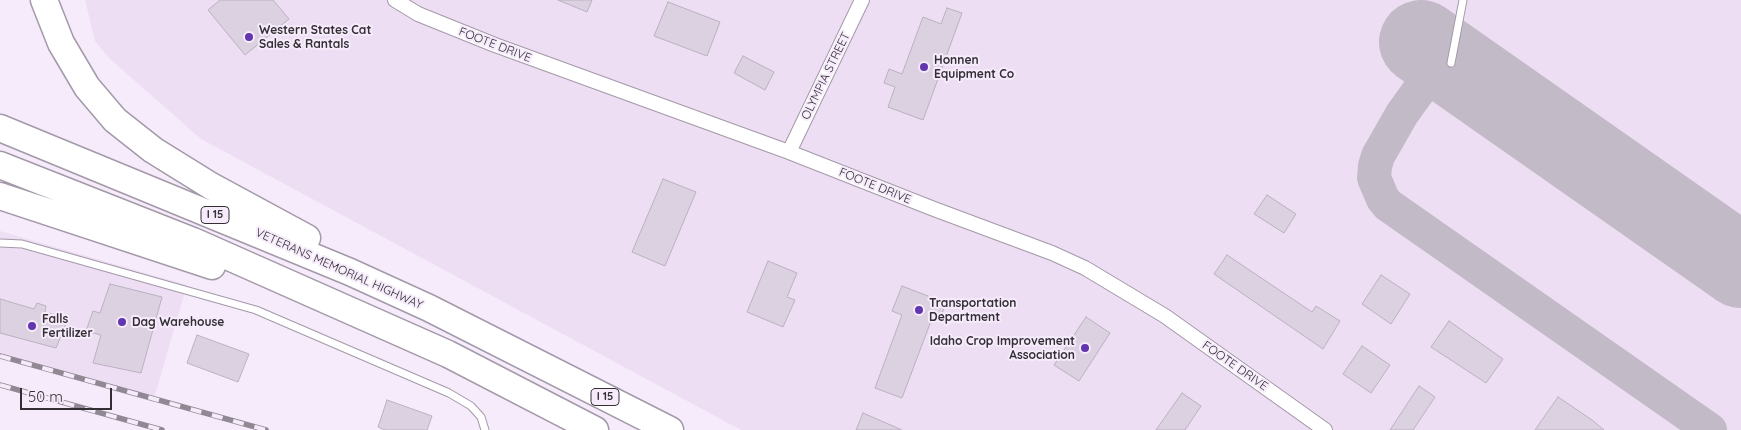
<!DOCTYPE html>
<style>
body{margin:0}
#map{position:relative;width:1741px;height:430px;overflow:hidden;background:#f6ebfb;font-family:Quicksand,sans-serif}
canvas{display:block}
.scale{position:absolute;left:20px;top:388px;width:92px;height:22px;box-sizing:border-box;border:2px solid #332f35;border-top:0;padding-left:6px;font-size:15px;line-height:18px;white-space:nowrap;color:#332f35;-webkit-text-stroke:4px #f6ebfb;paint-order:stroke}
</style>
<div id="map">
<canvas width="1741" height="430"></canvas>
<div class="scale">50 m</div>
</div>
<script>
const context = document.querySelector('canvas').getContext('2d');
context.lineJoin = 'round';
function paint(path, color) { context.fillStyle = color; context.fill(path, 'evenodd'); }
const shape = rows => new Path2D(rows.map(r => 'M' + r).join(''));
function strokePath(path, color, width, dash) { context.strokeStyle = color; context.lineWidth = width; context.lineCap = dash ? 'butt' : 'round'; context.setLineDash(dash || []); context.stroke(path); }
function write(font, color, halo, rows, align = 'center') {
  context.font = font + ' Quicksand,sans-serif'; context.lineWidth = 4; context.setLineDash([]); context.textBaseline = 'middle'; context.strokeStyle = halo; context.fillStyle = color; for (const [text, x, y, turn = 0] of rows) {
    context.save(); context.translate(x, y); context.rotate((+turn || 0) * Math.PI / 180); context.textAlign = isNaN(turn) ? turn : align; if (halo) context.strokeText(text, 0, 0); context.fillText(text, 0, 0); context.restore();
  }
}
paint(shape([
 [85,0,1741,0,1741,430,741,430,201,139,110,59,95,41],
 [0,231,187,285,153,402,0,359]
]), '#eddef4');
strokePath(shape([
 [1460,70,1448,67,1430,75,1402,114,1378,156,1375,166,1374,178,1383,199,1388,205,1710,430]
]), '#c3bac7', 34);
strokePath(shape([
 [1421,42,1741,266]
]), '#c3bac7', 84);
const building = shape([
 [220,0,273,0,289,19,245,55,208,10,220,0],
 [558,0,592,0,587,12,558,0],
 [668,2,720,22,707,56,654,36,668,2],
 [947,8,962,13,923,120,888,107,895,87,884,83,889,69,902,74,923,17,941,24,947,8],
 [743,56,774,72,765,90,734,73,743,56],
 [663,179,696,192,665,266,632,252,663,179],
 [1267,195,1296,214,1284,233,1254,214,1267,195],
 [1227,255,1312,312,1316,306,1340,321,1323,349,1214,274,1227,255],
 [768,261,797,273,787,297,795,300,783,327,747,312,768,261],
 [1381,275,1410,294,1391,324,1362,304,1381,275],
 [110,284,162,297,141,373,93,363,101,335,86,331,93,311,100,313,110,284],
 [902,286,946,303,941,316,934,313,902,398,875,388,902,315,892,311,902,286],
 [0,299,34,309,37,303,46,306,45,312,68,319,56,348,0,333,0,299],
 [1086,317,1110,333,1079,381,1054,365,1086,317],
 [1449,321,1503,359,1486,383,1431,347,1449,321],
 [197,335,249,354,238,382,187,363,197,335],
 [1362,346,1390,365,1371,393,1343,374,1362,346],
 [1419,386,1435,397,1413,430,1390,430,1419,386],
 [1182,393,1201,406,1185,430,1156,430,1182,393],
 [1558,397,1592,420,1604,430,1535,430,1558,397],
 [387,400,432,416,427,430,385,430,378,427,387,400],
 [863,413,902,430,856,430,863,413]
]);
paint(building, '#dbd1e0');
strokePath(building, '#bbb1c0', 1);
const lane = shape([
 [1451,63,1463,0],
 [0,243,22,244,256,310,449,393,471,406,481,417,485,430]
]);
const street = shape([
 [395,0,418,14,495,45,789,152,934,209,1052,253,1085,268,1165,316,1325,430],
 [789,152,862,0]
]);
const highway = shape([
 [44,0,61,43,87,87,115,120,153,150,211,186,307,238],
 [0,128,350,272,429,308,670,430],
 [0,165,193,241,448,354,595,430],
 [0,196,212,266]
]);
strokePath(lane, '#a399a8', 9);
strokePath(street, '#a399a8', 16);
strokePath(highway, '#a399a8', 29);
strokePath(lane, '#fff', 7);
strokePath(street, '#fff', 14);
strokePath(highway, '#fff', 26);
const rail = shape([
 [0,356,266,430],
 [0,385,162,430]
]);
strokePath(rail, '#908993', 5.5);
strokePath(rail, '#f6ebfb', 4, [11]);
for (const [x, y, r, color] of [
 [249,37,5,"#6236ae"],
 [924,67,5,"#6236ae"],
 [919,310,5,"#6236ae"],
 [122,322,5,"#6236ae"],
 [32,326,5,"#6236ae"],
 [1085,348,5,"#6236ae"]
]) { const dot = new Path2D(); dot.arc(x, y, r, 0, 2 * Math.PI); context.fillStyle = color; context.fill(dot); strokePath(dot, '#f6ebfb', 2); }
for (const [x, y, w] of [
 [215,215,28],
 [605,397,28]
]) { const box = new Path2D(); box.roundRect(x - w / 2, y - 8.5, w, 17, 4); context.fillStyle = '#f6ebfb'; context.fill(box); strokePath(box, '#332f35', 1); }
write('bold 11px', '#332f35', null, [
 ["I 15",215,215],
 ["I 15",605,397]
]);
write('bold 12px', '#332f35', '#f6ebfb', [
 ["Western States Cat",259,30],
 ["Sales & Rantals",259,44],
 ["Honnen",934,60],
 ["Equipment Co",934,74],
 ["Transportation",929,303],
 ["Department",929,317],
 ["Falls",42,319],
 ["Fertilizer",42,333],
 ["Dag Warehouse",132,322],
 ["Idaho Crop Improvement",1075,341,"right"],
 ["Association",1075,355,"right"]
], 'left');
write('12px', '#332f35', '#f6ebfb', [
 ["FOOTE DRIVE",495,45,21],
 ["OLYMPIA STREET",826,76,-64],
 ["FOOTE DRIVE",875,186,22],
 ["VETERANS MEMORIAL HIGHWAY",339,269,24],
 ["FOOTE DRIVE",1235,366,35]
]);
</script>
